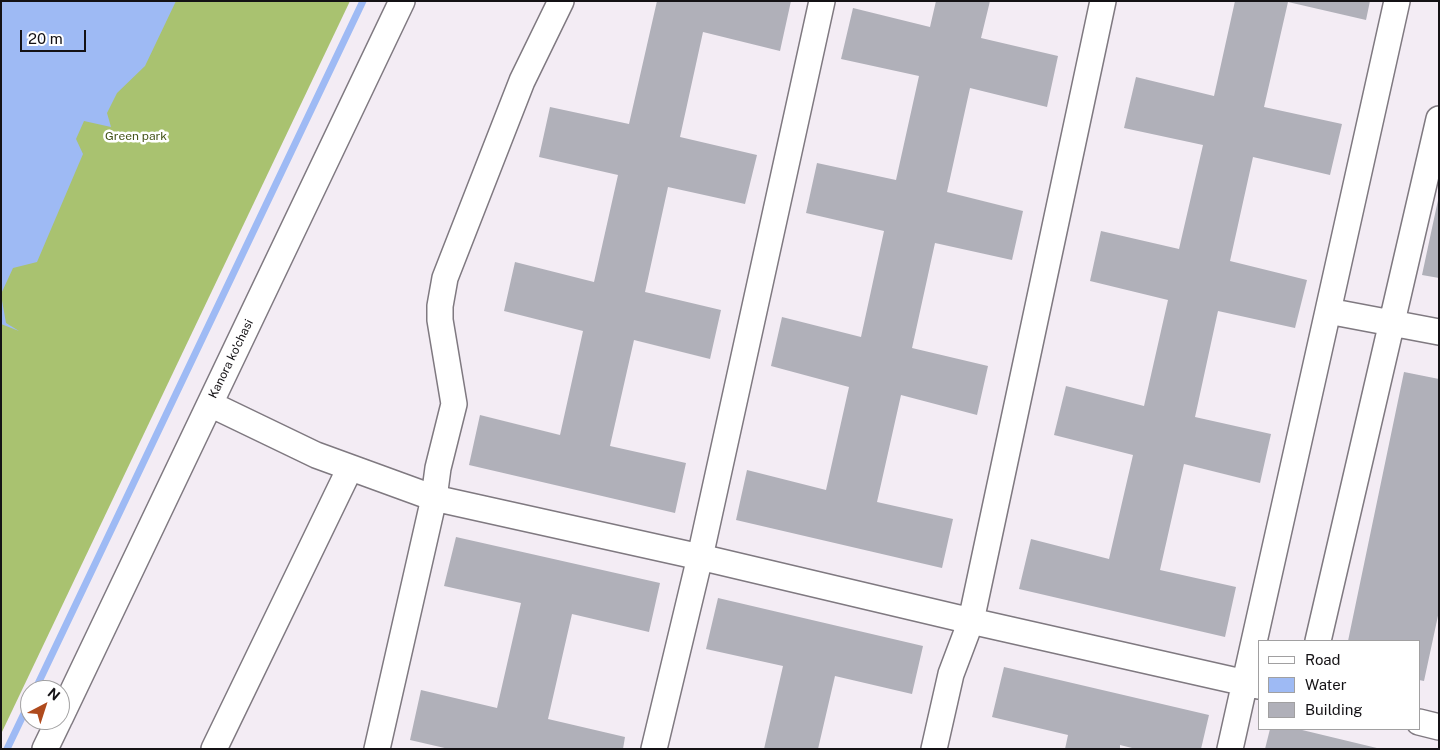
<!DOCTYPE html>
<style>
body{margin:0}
#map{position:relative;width:1440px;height:750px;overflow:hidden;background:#f3ecf4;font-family:"Public Sans",sans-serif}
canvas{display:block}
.frame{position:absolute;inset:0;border:2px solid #141215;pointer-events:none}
.legend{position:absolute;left:1258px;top:640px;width:162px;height:90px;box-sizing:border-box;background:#fff;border:1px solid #a1a0a1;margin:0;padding:6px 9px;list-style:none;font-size:15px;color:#141215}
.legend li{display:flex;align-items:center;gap:10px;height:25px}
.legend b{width:25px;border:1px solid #a1a0a1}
.north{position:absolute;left:20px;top:680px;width:50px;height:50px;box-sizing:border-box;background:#fff;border:1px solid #a1a0a1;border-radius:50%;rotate:40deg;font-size:14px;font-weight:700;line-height:20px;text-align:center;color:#141215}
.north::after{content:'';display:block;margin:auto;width:18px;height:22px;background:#af4a1d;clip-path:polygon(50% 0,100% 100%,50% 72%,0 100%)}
.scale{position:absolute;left:20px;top:30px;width:66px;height:22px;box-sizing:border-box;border:2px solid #141215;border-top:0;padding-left:6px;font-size:15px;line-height:18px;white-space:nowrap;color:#141215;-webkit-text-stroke:4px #fff;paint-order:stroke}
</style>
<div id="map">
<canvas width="1440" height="750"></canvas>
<div class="frame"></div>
<ul class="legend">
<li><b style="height:6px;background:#fff"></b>Road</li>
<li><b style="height:14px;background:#9ebaf4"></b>Water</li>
<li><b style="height:14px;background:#b0b0b9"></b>Building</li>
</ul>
<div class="north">N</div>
<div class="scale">20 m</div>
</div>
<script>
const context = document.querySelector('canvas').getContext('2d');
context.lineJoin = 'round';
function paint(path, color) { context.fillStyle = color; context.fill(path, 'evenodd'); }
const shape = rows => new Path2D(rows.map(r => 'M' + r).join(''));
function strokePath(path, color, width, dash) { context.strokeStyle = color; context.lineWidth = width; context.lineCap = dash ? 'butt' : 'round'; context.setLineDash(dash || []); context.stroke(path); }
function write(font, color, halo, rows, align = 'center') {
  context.font = font + ' "Public Sans",sans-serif'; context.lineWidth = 5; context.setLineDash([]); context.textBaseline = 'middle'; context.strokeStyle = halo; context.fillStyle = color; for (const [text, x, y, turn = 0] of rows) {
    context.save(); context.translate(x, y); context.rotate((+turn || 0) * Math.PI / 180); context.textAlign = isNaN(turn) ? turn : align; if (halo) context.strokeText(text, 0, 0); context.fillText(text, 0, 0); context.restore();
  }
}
paint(shape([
 [1,1,350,1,1,734]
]), '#a9c270');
paint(shape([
 [1,1,176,1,145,66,117,93,107,113,111,127,84,121,76,139,83,154,37,262,13,268,1,294],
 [1,295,6,323,19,331,1,324]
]), '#9ebaf4');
strokePath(shape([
 [35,690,363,1],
 [7,749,30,701]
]), '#9ebaf4', 7);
paint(shape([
 [657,1,791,1,780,51,703,32,680,137,757,155,745,204,668,187,645,292,721,310,710,359,634,340,610,446,686,463,675,513,469,465,480,415,560,435,583,331,504,311,515,262,594,282,618,175,539,157,550,107,629,124],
 [936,1,990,1,981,38,1058,56,1047,107,970,88,947,192,1023,211,1012,260,935,243,912,348,988,366,977,415,901,395,877,502,953,519,942,568,736,520,747,470,826,490,849,387,771,366,782,317,861,337,884,231,806,213,817,163,896,180,919,76,841,59,853,8,930,27],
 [1235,1,1370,1,1366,20,1288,2,1264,107,1342,124,1330,175,1253,157,1230,261,1307,280,1295,328,1218,311,1195,417,1271,434,1260,483,1184,464,1160,570,1236,587,1225,637,1019,589,1031,539,1109,559,1133,455,1054,435,1066,386,1144,406,1168,300,1090,281,1101,231,1179,249,1203,145,1124,128,1136,77,1214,96],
 [1438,200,1439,200,1439,278,1422,275],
 [1404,372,1439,379,1439,611,1424,681,1419,680,1419,641,1348,641],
 [456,537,660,583,649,632,572,614,548,719,625,737,623,749,449,749,410,740,421,690,497,708,521,603,444,586],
 [718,598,923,646,912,694,835,676,818,749,764,749,783,666,706,649],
 [1004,667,1209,715,1201,749,1136,749,1120,745,1120,749,1065,749,1068,735,992,717],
 [1270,729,1298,729,1381,749,1265,749]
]), '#b0b0b9');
const minor = shape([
 [1328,311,1397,1],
 [210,404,316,455,434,498,700,557,971,621,1259,686],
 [1318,641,1439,119],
 [60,718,402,1],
 [1419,722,1439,727],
 [45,749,59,720],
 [214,749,350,468],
 [377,749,434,498,438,468,454,404,440,320,440,306,445,278,522,81,561,1],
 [654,749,700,557,822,1],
 [934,749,951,674,971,621,1103,1],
 [1230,749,1328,311,1439,332]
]);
strokePath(minor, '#7f7980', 28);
strokePath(minor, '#fff', 25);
write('12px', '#46561b', '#fff', [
 ["Green park",136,136]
]);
write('12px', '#141215', '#fff', [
 ["Kanora ko'chasi",231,359,-64]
]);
</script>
